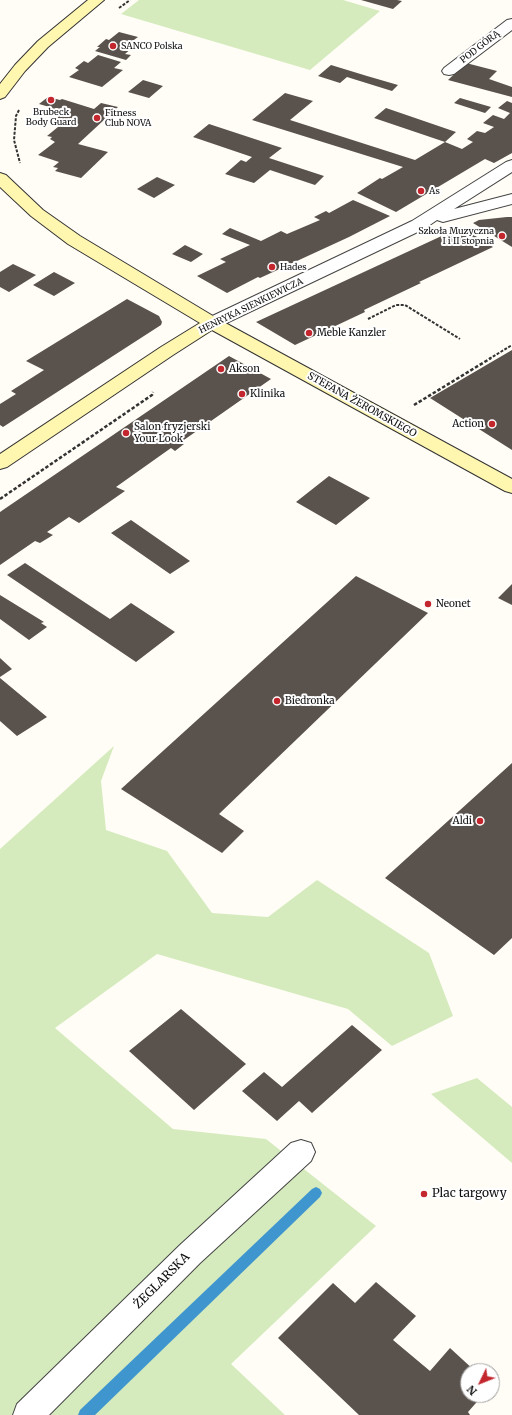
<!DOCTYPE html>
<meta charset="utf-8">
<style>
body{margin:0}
#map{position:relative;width:512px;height:1415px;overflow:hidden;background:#fffdf5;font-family:Merriweather,serif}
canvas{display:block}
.north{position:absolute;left:460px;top:1363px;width:40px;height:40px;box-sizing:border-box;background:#fff;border:1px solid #a0a0a0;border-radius:50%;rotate:227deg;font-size:11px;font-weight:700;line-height:16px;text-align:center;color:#111}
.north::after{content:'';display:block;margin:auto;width:14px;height:18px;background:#c4262e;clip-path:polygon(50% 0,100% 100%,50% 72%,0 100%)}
</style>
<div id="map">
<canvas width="512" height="1415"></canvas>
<div class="north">N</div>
</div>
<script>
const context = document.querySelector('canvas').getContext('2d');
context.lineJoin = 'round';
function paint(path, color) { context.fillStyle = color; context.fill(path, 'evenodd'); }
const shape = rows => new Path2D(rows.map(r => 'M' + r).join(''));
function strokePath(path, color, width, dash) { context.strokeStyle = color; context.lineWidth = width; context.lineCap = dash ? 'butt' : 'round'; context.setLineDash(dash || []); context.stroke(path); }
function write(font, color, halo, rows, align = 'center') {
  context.font = font + ' Merriweather,serif'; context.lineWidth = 4; context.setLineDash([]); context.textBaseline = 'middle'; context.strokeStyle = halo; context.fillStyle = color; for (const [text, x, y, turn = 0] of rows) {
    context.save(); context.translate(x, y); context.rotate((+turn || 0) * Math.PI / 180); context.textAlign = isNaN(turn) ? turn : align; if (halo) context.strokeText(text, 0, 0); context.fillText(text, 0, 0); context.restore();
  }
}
paint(shape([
 [139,0,343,0,380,11,310,70,121,14],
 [114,746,101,781,106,830,167,851,212,913,268,917,317,880,429,953,453,1016,392,1046,348,1009,157,954,55,1028,173,1129,266,1139,376,1226,231,1364,285,1415,0,1415,0,849],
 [477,1078,512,1107,512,1163,431,1094]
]), '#d5ebbd');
paint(shape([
 [316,1187,320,1189,322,1193,320,1197,95,1415,78,1415,80,1410,312,1189,316,1187]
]), '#3f96cf');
paint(shape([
 [361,0,397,0,402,1,393,9],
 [119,32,138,37,127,45,133,47,125,54,131,55,126,60,95,51,100,47,97,47,106,39,109,40],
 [98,55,121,62,114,68,123,70,102,87,69,77,79,70,75,68,84,61,88,63],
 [466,63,497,71,489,79,512,87,512,97,448,80],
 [331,65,367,76,398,85,392,91,347,77,340,83,318,76],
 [143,80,163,86,149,98,128,92],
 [285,93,313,101,290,120,415,160,445,142,462,149,473,142,467,139,477,131,485,133,494,127,483,123,493,115,504,119,510,113,498,108,507,101,512,103,512,153,494,163,485,159,396,212,357,193,380,178,382,179,403,167,252,120],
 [48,97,60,100,62,99,94,109,101,103,118,107,78,144,108,152,81,178,55,171,58,168,53,167,59,162,38,155,55,142,50,139,52,137,47,136,64,122,56,119,59,116,52,115,55,112,50,111,53,108,39,104],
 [460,98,491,107,485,113,454,103],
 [386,108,456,132,445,142,374,118],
 [209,124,282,148,269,158,324,176,315,185,270,170,254,183,225,174,241,160,246,162,252,157,193,137],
 [157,177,175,185,154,198,137,189],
 [353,200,390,216,349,237,260,278,258,277,227,293,197,276,226,262,220,259,250,245,222,234,230,228,261,241,281,231,287,234,320,220,314,217,326,211,329,213],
 [507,217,512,217,512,247,473,223,479,220],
 [461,227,493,247,419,282,421,283,364,310,365,312,295,345,256,322],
 [185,245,203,254,191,262,172,254],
 [13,264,36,275,9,292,0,287,0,272],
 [54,272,75,283,54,296,33,285],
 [127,299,159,316,162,322,161,325,3,427,0,425,0,404,16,394,11,391,44,370,26,361],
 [512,350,512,450,430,398],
 [229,356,271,379,181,442,184,444,175,451,171,448,116,487,125,491,79,523,69,517,47,532,53,535,40,543,35,541,0,565,0,512],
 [329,476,370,498,336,525,296,502],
 [131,520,190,561,170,574,111,533],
 [25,563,110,619,131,603,175,632,136,662,7,575],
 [356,576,428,613,219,814,244,831,222,853,121,789],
 [512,584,512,605,498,598],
 [0,595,44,622,41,623,47,627,29,640,0,619],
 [0,658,12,669,0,677],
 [0,678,47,717,17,736,0,721],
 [512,763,512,938,494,955,385,878],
 [181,1009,246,1064,194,1110,129,1051],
 [352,1025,382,1050,312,1113,299,1101,277,1121,242,1091,264,1072,282,1087],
 [376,1282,416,1316,393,1340,430,1371,450,1348,475,1371,468,1371,468,1395,483,1395,468,1412,470,1415,359,1415,278,1338,333,1283,355,1303]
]), '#5a524d');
const street = shape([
 [512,19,512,30,454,74,449,75,444,74,442,71,444,68,507,20,512,19],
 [512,160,512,172,454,209,512,194,512,204,443,222,437,220,424,229,218,327,212,328,206,327,203,323,206,319,412,221,506,162,512,160],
 [301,1140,311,1143,315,1152,311,1161,200,1263,49,1415,13,1415,17,1404,180,1245,291,1143,301,1140]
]);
const secondary = shape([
 [88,0,104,0,48,47,25,71,5,97,0,99,0,84,15,65,38,41,88,0],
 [0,173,6,175,43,210,80,236,218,319,512,479,512,493,505,491,212,330,173,355,7,467,0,469,0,454,161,347,200,323,68,244,31,216,0,187,0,173]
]);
strokePath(street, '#444', 2);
strokePath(secondary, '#333', 2);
strokePath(shape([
 [119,8,130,0],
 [19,110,16,116,14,140,20,163],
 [368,319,396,305,405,305,460,339],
 [489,359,512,345]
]), '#333', 2, [3, 1.5]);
strokePath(shape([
 [414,405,491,358],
 [0,499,152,395,153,392]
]), '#333', 2.5, [3.5, 2]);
paint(street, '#fff');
paint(secondary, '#fff6b0');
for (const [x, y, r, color] of [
 [113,46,4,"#c4262e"],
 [51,100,4,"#c4262e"],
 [97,118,4,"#c4262e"],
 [421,191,4,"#c4262e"],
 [502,236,4,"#c4262e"],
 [272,267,4,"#c4262e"],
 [309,333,4,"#c4262e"],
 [221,369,4,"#c4262e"],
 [242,394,4,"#c4262e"],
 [492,424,4,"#c4262e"],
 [126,433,4,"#c4262e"],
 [428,604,4,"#c4262e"],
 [277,701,4,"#c4262e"],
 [480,821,4,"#c4262e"],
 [424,1194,4,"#c4262e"]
]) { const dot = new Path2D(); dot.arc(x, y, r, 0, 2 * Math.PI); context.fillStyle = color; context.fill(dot); strokePath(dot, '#fff', 1.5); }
write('9px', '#111', '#fff', [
 ["SANCO Polska",121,46],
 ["Brubeck",51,112,"center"],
 ["Body Guard",51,122,"center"],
 ["Fitness",105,113],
 ["Club NOVA",105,123],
 ["As",429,191],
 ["Szkoła Muzyczna",494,231,"right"],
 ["I i II stopnia",494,241,"right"],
 ["Hades",280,267]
], 'left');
write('9px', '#111', '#fff', [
 ["POD GÓRĄ",480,47,-38],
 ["HENRYKA SIENKIEWICZA",251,306,-26]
]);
write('10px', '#111', '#fff', [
 ["Meble Kanzler",317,333],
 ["Akson",229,369],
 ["Klinika",250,394],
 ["Action",484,424,"right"],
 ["Salon fryzjerski",134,427],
 ["Your Look",134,439],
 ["Neonet",436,604],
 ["Biedronka",285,701],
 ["Aldi",472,821,"right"]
], 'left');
write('10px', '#111', '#fff', [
 ["STEFANA ŻEROMSKIEGO",362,405,29]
]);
write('12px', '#111', '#fff', [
 ["Plac targowy",432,1194]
], 'left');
write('12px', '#111', '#fff', [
 ["ŻEGLARSKA",162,1281,-45]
]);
</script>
